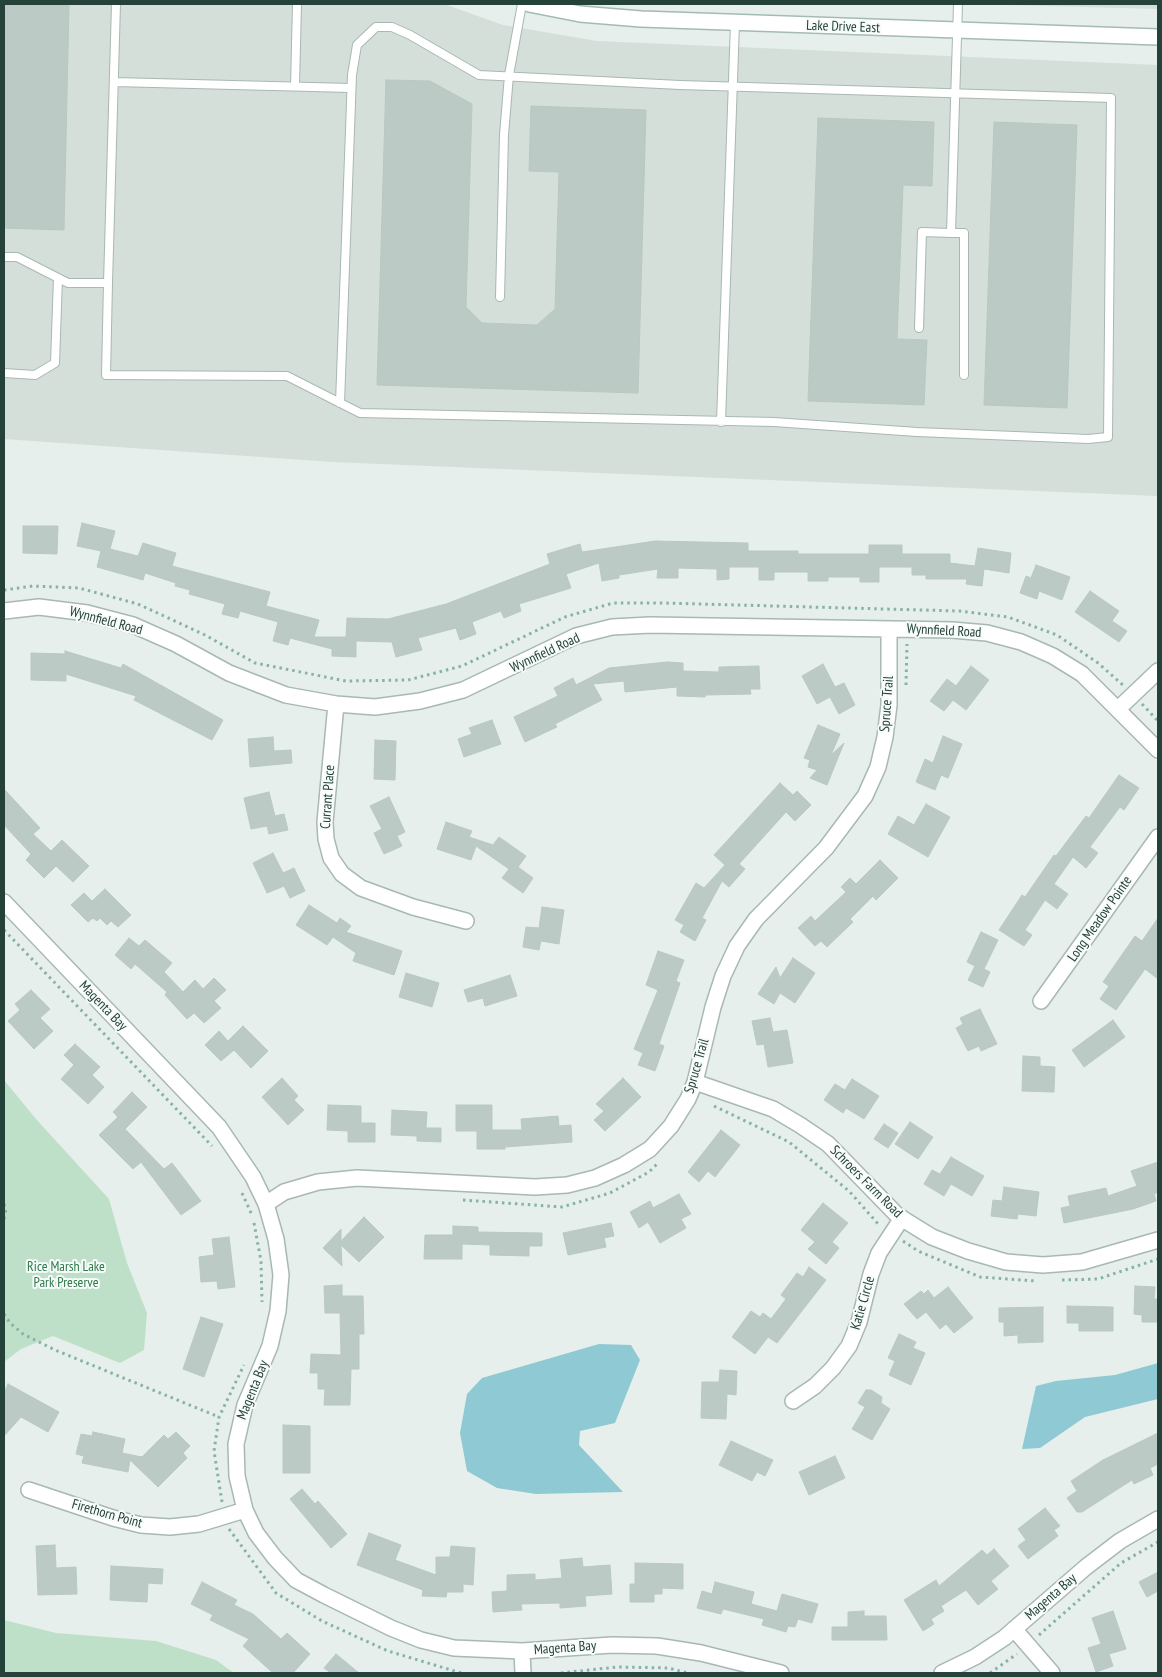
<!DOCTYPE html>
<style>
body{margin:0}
#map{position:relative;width:1162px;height:1677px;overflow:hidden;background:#e6efeb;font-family:"PT Sans Narrow",sans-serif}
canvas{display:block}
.frame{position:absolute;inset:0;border:5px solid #24423a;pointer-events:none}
</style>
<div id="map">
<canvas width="1162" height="1677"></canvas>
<div class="frame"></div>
</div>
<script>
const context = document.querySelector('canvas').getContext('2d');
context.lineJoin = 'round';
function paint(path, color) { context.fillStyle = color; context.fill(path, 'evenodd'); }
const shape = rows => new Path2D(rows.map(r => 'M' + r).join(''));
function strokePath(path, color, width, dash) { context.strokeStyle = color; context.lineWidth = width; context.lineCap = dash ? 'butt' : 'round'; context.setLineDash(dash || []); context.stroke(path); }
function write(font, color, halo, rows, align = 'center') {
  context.font = font + ' "PT Sans Narrow",sans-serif'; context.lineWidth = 4; context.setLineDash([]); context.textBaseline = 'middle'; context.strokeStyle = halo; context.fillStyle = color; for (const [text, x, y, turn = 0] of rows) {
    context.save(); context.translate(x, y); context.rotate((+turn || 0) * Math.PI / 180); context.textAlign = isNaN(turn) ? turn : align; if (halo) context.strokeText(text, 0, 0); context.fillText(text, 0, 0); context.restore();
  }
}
paint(shape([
 [4,4,444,4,503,25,597,41,1158,65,1158,496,332,462,4,439],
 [974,4,1158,4,1158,9]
]), '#d4dfda');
paint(shape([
 [4,1080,36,1119,109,1199,127,1263,147,1313,144,1350,120,1363,53,1336,21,1349,4,1362],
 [4,1620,56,1633,156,1641,216,1660,234,1673,4,1673]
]), '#bfe0c8');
paint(shape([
 [599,1344,631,1345,640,1360,615,1423,580,1431,579,1445,623,1492,536,1494,497,1488,467,1471,460,1433,467,1394,482,1378],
 [1158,1363,1158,1399,1085,1417,1040,1448,1022,1449,1036,1386,1056,1381,1115,1375]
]), '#8ec9d4');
const building = shape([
 [4,4,69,4,64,230,4,228,4,4],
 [386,80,430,81,472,104,466,307,482,323,537,325,555,309,559,172,529,171,531,106,646,110,638,393,377,385,386,80],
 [818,118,934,122,932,186,903,185,897,339,927,340,924,405,808,401,818,118],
 [994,122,1077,125,1067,408,984,405,994,122],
 [82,523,115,531,110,549,138,556,143,543,176,553,172,566,270,592,266,606,319,620,314,637,346,637,347,618,388,619,446,604,550,564,547,554,580,544,582,552,655,541,748,543,748,551,798,551,798,554,869,554,869,545,902,545,902,554,950,554,950,563,975,566,978,548,1011,553,1009,573,984,569,982,586,966,584,967,579,926,579,926,575,912,575,912,567,879,567,879,582,860,582,860,577,828,577,828,581,808,581,808,572,774,572,774,580,759,580,759,567,729,567,729,579,717,580,717,569,678,568,678,578,657,578,658,569,619,575,619,578,602,581,599,563,566,574,571,588,519,604,521,611,504,618,501,611,472,622,476,634,460,640,456,628,418,638,422,650,396,657,392,642,356,641,356,657,332,656,332,649,290,638,288,645,273,641,278,622,240,611,238,618,222,614,225,604,189,594,190,590,175,586,176,583,145,573,143,580,97,567,101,551,77,546,82,523],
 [23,526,58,526,57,554,23,553,23,526],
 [1036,565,1070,577,1062,600,1039,591,1037,599,1020,593,1026,576,1031,578,1036,565],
 [1090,591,1119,611,1112,621,1127,631,1119,642,1075,612,1090,591],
 [65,651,121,668,123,664,223,720,212,740,134,700,136,696,66,674,66,681,31,680,31,653,65,654,65,651],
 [667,662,683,663,683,671,719,672,719,667,759,666,760,689,750,689,751,694,705,695,705,697,677,696,677,687,625,692,624,681,593,684,602,700,555,724,557,727,525,742,514,717,558,696,554,688,573,678,576,685,609,668,667,662],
 [823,664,835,687,844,683,855,705,839,714,830,697,817,704,802,676,823,664],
 [971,666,989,680,966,710,953,700,944,711,930,701,947,679,956,686,971,666],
 [492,720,501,744,464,757,458,739,472,734,469,728,492,720],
 [818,725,840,734,831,755,844,743,827,785,810,778,817,770,808,767,810,760,804,758,818,725],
 [943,736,962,744,948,778,941,775,935,790,916,782,925,759,933,763,943,736],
 [273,737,274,751,291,750,292,763,250,767,248,739,273,737],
 [375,740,396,741,395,780,374,779,375,740],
 [1119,775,1139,788,1124,810,1120,807,1090,847,1098,853,1086,868,1073,857,1054,884,1068,894,1057,909,1045,900,1025,930,1032,935,1024,946,999,930,1022,895,1025,897,1054,855,1056,856,1086,816,1089,818,1119,775],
 [780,783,793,795,797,791,811,805,795,821,786,812,739,864,745,869,729,887,722,881,702,918,706,920,695,941,680,932,684,925,675,920,696,883,704,888,725,865,714,855,780,783],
 [4,789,40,828,33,834,51,851,62,840,89,866,73,882,56,866,44,878,26,860,31,854,4,825,4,789],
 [269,792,275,816,284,814,288,830,269,834,267,826,251,829,244,798,269,792],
 [389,797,405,832,397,836,402,846,384,854,374,833,382,829,370,806,389,797],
 [926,804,950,817,928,857,888,834,898,816,914,825,926,804],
 [446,822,472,831,469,837,493,845,499,837,526,856,518,867,533,878,523,893,502,878,509,869,476,846,471,860,437,849,446,822],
 [273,853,283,873,294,868,305,891,290,898,284,886,267,893,253,863,273,853],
 [880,860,898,878,876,900,873,896,850,919,853,922,827,947,821,941,815,946,798,928,811,916,815,921,846,892,841,887,850,878,856,884,880,860],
 [105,889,131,915,118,927,111,921,107,925,100,918,97,921,93,918,88,922,71,905,84,893,92,901,105,889],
 [309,905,337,923,340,918,351,926,346,932,402,951,394,975,353,961,356,953,333,937,327,945,296,925,309,905],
 [542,907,564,910,559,944,541,941,539,950,523,947,526,927,539,928,542,907],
 [1158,918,1158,979,1145,969,1116,1010,1100,999,1109,986,1103,982,1135,936,1142,941,1158,918],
 [981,932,998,940,984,969,990,972,983,987,968,980,975,966,967,962,981,932],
 [129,938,139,946,145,940,172,963,164,972,183,992,195,980,203,989,214,978,226,990,214,1001,221,1008,204,1023,194,1013,187,1019,165,995,167,992,135,964,131,969,115,955,129,938],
 [658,951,684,960,676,981,680,983,659,1044,664,1046,655,1071,638,1065,643,1053,634,1049,658,990,646,985,658,951],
 [793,958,815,973,795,1003,780,993,774,1004,758,994,776,967,780,978,793,958],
 [406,973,439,983,432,1007,399,997,406,973],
 [510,975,517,996,485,1006,483,998,468,1002,464,990,510,975],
 [31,990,50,1009,40,1018,53,1031,34,1049,8,1021,20,1010,15,1004,31,990],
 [980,1009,997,1044,981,1051,979,1046,968,1051,956,1028,963,1024,960,1018,980,1009],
 [770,1018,773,1032,787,1030,793,1063,768,1067,764,1044,757,1045,752,1021,770,1018],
 [1113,1020,1125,1037,1084,1067,1072,1050,1113,1020],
 [243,1026,268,1051,251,1068,234,1050,221,1061,205,1045,219,1031,228,1041,243,1026],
 [75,1044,100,1067,92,1075,104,1087,88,1104,61,1079,74,1065,64,1055,75,1044],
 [1023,1056,1040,1057,1040,1066,1055,1067,1054,1092,1022,1091,1023,1056],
 [282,1078,298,1096,294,1100,304,1110,288,1125,262,1097,282,1078],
 [623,1078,641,1097,605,1131,594,1120,604,1111,596,1104,623,1078],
 [852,1079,879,1096,864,1119,846,1108,843,1113,824,1100,835,1084,845,1090,852,1079],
 [132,1092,147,1107,125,1129,164,1169,172,1163,201,1201,181,1215,141,1162,133,1169,99,1135,118,1117,113,1112,132,1092],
 [328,1105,361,1106,361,1123,375,1123,375,1142,348,1142,348,1131,327,1130,328,1105],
 [456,1105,492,1105,492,1130,522,1130,521,1119,558,1116,559,1126,571,1125,572,1142,505,1147,505,1149,477,1149,477,1131,456,1131,456,1105],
 [392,1110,427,1112,426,1128,441,1128,441,1142,417,1141,417,1136,391,1135,392,1110],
 [910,1122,933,1137,918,1159,895,1144,910,1122],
 [884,1124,898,1133,888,1148,874,1139,884,1124],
 [721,1130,740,1145,715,1177,708,1171,699,1182,688,1172,721,1130],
 [951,1157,984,1176,972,1196,951,1184,944,1196,924,1184,932,1170,940,1174,951,1157],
 [1158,1162,1158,1192,1154,1194,1156,1201,1133,1209,1064,1223,1061,1208,1070,1206,1068,1196,1106,1188,1108,1196,1137,1186,1131,1171,1158,1162],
 [1004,1187,1039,1192,1036,1216,1018,1214,1017,1219,991,1216,993,1200,1002,1201,1004,1187],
 [679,1194,691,1214,681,1219,686,1228,660,1243,648,1222,639,1228,630,1212,650,1201,653,1208,679,1194],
 [823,1203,848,1223,832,1242,839,1248,826,1264,808,1249,815,1242,801,1230,823,1203],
 [364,1217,384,1237,359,1262,341,1245,342,1266,323,1248,341,1229,341,1241,364,1217],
 [611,1223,614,1236,604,1238,606,1247,568,1255,563,1233,611,1223],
 [453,1226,478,1227,478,1232,542,1233,542,1246,529,1246,529,1256,490,1255,490,1245,462,1244,462,1259,424,1259,425,1235,453,1235,453,1226],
 [229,1237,235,1287,218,1289,217,1281,201,1282,199,1257,214,1255,212,1239,229,1237],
 [809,1267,826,1280,777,1343,768,1337,755,1354,732,1337,751,1311,760,1317,763,1313,771,1319,786,1299,781,1295,797,1273,803,1277,809,1267],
 [342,1285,342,1296,363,1296,364,1334,359,1334,359,1369,351,1369,350,1405,324,1405,325,1389,318,1389,318,1373,310,1373,311,1354,341,1355,340,1313,325,1313,324,1286,342,1285],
 [1135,1286,1155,1287,1154,1299,1158,1299,1158,1322,1142,1322,1142,1315,1134,1314,1135,1286],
 [948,1287,973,1318,954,1333,946,1324,940,1329,926,1312,917,1319,904,1304,921,1291,924,1294,928,1290,934,1298,948,1287],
 [1067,1306,1113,1307,1113,1331,1079,1331,1079,1323,1067,1323,1067,1306],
 [1043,1307,1043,1342,1018,1343,1018,1335,1004,1336,1004,1322,999,1322,999,1308,1043,1307],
 [201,1317,223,1324,204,1377,183,1369,201,1317],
 [899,1334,916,1342,913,1348,925,1353,911,1385,889,1375,895,1361,888,1358,899,1334],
 [720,1370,737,1371,736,1395,727,1394,726,1419,701,1418,702,1382,719,1382,720,1370],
 [8,1384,59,1412,48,1432,21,1417,4,1436,4,1393,8,1384],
 [866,1390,871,1390,882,1397,881,1403,890,1409,872,1440,852,1429,865,1407,858,1403,866,1390],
 [283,1425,310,1426,310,1473,283,1473,283,1425],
 [93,1432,125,1439,122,1453,142,1457,164,1435,168,1439,176,1432,190,1446,183,1453,187,1458,158,1487,130,1460,128,1472,82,1463,84,1456,76,1454,81,1434,92,1436,93,1432],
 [1158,1433,1158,1464,1150,1468,1153,1475,1134,1484,1132,1480,1082,1512,1077,1512,1067,1498,1077,1491,1071,1481,1103,1460,1158,1433],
 [731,1441,773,1460,765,1476,757,1472,752,1481,719,1465,731,1441],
 [835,1456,845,1478,809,1495,799,1472,835,1456],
 [302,1489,315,1504,318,1501,347,1534,331,1548,290,1499,302,1489],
 [1045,1508,1060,1526,1054,1530,1058,1536,1028,1559,1018,1546,1026,1540,1018,1529,1045,1508],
 [369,1533,401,1545,395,1560,436,1575,436,1557,450,1557,451,1546,475,1548,473,1585,463,1584,463,1592,447,1592,446,1597,422,1596,423,1590,357,1565,369,1533],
 [55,1545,56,1568,76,1567,77,1594,38,1595,36,1546,55,1545],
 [994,1549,1009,1566,991,1581,998,1589,978,1605,966,1590,941,1606,944,1611,931,1619,934,1624,923,1631,904,1600,936,1580,939,1586,982,1550,987,1555,994,1549],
 [582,1558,583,1567,610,1565,612,1594,585,1596,586,1606,560,1608,560,1603,521,1604,522,1610,493,1612,492,1592,507,1591,507,1575,535,1574,535,1580,562,1578,560,1560,582,1558],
 [635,1563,683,1564,683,1589,662,1588,662,1594,654,1594,654,1602,630,1602,630,1584,635,1584,635,1563],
 [111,1566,163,1569,162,1584,148,1583,147,1602,110,1600,111,1566],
 [1158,1572,1158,1591,1147,1597,1139,1582,1158,1572],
 [202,1582,237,1600,234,1605,253,1614,281,1639,287,1633,310,1654,293,1673,273,1673,243,1646,249,1639,210,1620,213,1615,191,1604,202,1582],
 [715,1582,754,1592,751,1604,777,1611,782,1594,818,1604,812,1623,798,1619,795,1627,788,1626,786,1632,762,1625,764,1619,723,1609,721,1614,697,1608,702,1591,712,1594,715,1582],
 [864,1611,864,1616,886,1616,887,1640,832,1640,832,1627,848,1627,848,1612,864,1611],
 [1113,1611,1126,1649,1109,1654,1113,1666,1096,1672,1088,1648,1101,1644,1092,1618,1113,1611],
 [336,1654,359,1673,331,1673,324,1668,336,1654]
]);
paint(building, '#bbcac4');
strokePath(building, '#b8c9c2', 1);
const lane = shape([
 [958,4,951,233,964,233,964,375],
 [114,82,351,88],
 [295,86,297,4],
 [4,257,17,257,68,283,108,283,116,4],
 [108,283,106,375,287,376,360,413,774,422,917,432,1088,439,1108,437,1111,98,680,85,479,75,410,35,392,27,376,27,357,45,352,75,340,403],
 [500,297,504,135,509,75,522,4],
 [919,328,922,232,951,233],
 [4,373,35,375,55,363,58,278],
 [721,422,735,23]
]);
const street = shape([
 [4,611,39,607,87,613,133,625,176,644,229,673,286,695,336,704,375,707,420,701,463,690,576,636,612,627,650,625,952,630,987,633,1021,642,1053,656,1082,674,1158,750],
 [336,704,325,822,326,839,331,858,342,874,361,888,413,907,466,921],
 [1118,709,1158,671],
 [4,902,219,1127,253,1177,266,1204,276,1239,281,1275,278,1311,270,1346,245,1405,236,1444,237,1476,245,1510,256,1533,275,1558,296,1580,324,1595,391,1628,421,1640,454,1648,522,1651,612,1645,657,1646,701,1653,781,1673],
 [1041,1001,1158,837],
 [695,1082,773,1109,800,1125,828,1144,898,1216,932,1237,968,1251,1006,1262,1043,1265,1082,1262,1158,1240],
 [266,1204,284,1192,318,1182,357,1178,535,1187,567,1185,595,1178,624,1165,650,1149,671,1126,688,1099,695,1082,713,1007,723,976,737,946,756,919,826,848,865,796,878,767,885,737,889,705,889,629],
 [793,1401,815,1386,833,1368,849,1346,859,1322,871,1274,879,1253,902,1218],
 [29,1490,113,1518,141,1525,170,1527,199,1524,245,1510],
 [1014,1629,1052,1673],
 [522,1651,523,1673],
 [942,1673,975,1657,1004,1638,1086,1567,1120,1541,1158,1519]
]);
const secondary = shape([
 [529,4,580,14,641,19,1158,37]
]);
strokePath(lane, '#a8b8b2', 10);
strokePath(street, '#a8b8b2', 18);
strokePath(secondary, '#a4bbb3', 18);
strokePath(shape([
 [4,590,33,586,79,588,138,604,205,635,255,663,346,681,408,680,462,666,565,617,613,603,663,603,959,611,1008,617,1057,635,1098,663,1124,686],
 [906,685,907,644],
 [1142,704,1158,721],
 [4,930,212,1146],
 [714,1106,789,1142,849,1191,879,1225],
 [242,1193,252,1215],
 [463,1200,562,1207,610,1193,649,1172,658,1163],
 [4,1204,6,1209,4,1220],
 [254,1223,261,1261,262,1302],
 [903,1241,918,1251,980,1277,1036,1281],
 [1062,1280,1098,1279,1158,1259],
 [4,1314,10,1323,23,1334,55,1350,219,1417],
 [222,1502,214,1451,219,1417,244,1365],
 [229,1529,276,1593,322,1621,388,1651,461,1673],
 [1039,1635,1121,1563,1158,1542],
 [561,1673,617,1667,668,1668,688,1673],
 [990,1673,1017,1654]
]), '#86b3a5', 3, [2.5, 4]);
strokePath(lane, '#fff', 8);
strokePath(street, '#fff', 15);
strokePath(secondary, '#fff', 15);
write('14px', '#24423a', '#f7fbf9', [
 ["Lake Drive East",843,27,2],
 ["Wynnfield Road",106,621,15],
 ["Wynnfield Road",944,631,3],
 ["Wynnfield Road",545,653,-25],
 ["Spruce Trail",887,704,-86],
 ["Currant Place",328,797,-86],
 ["Long Meadow Pointe",1100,919,-55],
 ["Magenta Bay",103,1006,46],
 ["Spruce Trail",697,1066,-74],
 ["Schroers Farm Road",866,1182,45],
 ["Katie Circle",863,1303,-74],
 ["Magenta Bay",253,1390,-68],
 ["Firethorn Point",107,1514,16],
 ["Magenta Bay",1051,1597,-41],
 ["Magenta Bay",565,1648,-4]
]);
write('14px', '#2d7a4b', '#f7fbf9', [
 ["Rice Marsh Lake",66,1267],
 ["Park Preserve",66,1283]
]);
</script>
